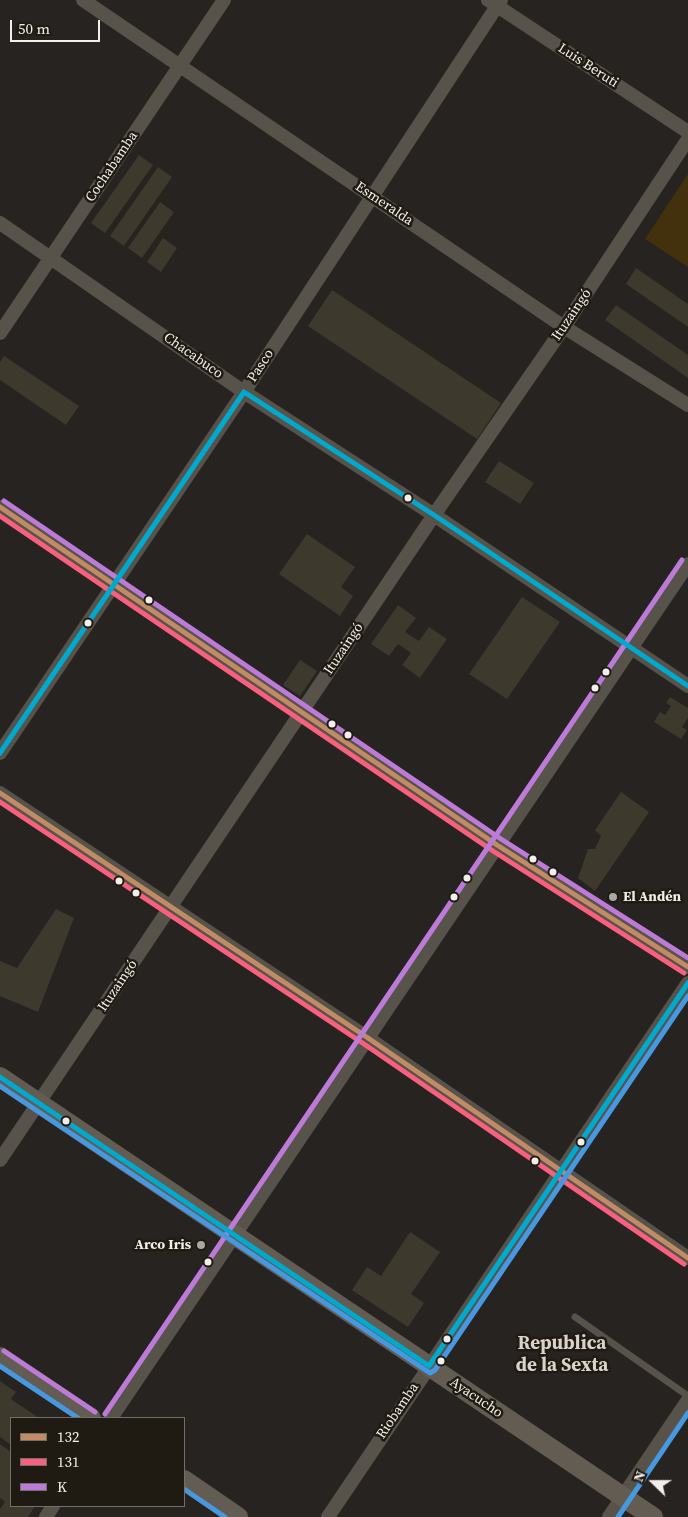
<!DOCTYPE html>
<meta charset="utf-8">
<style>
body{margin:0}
#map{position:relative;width:688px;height:1517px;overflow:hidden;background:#262320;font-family:"Source Serif 4",serif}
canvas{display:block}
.legend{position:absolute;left:10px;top:1417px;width:175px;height:90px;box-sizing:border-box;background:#1f1b13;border:1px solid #737069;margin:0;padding:6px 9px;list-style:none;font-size:15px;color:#f2efea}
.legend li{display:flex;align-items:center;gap:10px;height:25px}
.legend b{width:25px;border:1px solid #737069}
.north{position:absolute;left:628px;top:1457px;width:50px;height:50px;-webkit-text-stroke:4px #1f1b13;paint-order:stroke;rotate:292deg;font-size:14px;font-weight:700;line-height:20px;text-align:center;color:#f2efea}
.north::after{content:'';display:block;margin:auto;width:18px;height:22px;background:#f2efea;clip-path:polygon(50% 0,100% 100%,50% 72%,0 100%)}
.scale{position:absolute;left:10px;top:20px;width:90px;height:22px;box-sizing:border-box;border:2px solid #f2efea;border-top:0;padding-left:6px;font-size:15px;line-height:18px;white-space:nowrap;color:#f2efea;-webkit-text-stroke:4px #1f1b13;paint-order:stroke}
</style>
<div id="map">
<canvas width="688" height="1517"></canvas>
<ul class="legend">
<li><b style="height:6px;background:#c18c65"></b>132</li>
<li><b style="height:6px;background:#f8607d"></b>131</li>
<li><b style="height:6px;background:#bd7bd9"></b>K</li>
</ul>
<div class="north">N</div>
<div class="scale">50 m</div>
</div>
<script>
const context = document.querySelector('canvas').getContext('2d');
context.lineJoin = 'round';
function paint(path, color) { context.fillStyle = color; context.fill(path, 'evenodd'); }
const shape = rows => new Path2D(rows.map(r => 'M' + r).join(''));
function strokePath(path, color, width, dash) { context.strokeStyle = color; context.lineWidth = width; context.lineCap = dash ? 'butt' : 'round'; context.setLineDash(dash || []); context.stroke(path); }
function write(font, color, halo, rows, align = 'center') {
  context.font = font + ' "Source Serif 4",serif'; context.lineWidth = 5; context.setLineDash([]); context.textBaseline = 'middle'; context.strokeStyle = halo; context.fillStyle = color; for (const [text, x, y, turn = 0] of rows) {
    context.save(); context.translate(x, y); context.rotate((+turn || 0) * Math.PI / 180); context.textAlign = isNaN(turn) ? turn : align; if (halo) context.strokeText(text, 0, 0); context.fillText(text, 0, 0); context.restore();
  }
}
paint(shape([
 [688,174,688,267,645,239]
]), '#43310d');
paint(shape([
 [139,155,153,165,105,233,91,223],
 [158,167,172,177,124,246,110,236],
 [160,202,174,212,142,258,128,248],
 [163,238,177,248,161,272,147,262],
 [636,268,688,304,688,327,626,284],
 [332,290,501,403,477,439,308,326],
 [616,305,688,355,688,378,605,320],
 [4,356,79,406,66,425,0,380,0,362],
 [499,461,534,483,520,504,485,482],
 [307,534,355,567,341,587,353,596,340,616,279,574],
 [522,597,560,622,507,699,469,674],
 [398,605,416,618,405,632,419,641,429,627,447,639,420,678,402,665,411,653,398,644,389,656,371,644],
 [300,660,317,671,300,696,283,685],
 [670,697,688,708,688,718,682,727,687,730,681,739,654,722,660,712,665,715,671,706,666,703],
 [621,792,649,812,595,891,578,878,588,849,595,849,601,836,595,830],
 [56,909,74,918,38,1012,0,996,0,961,17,968],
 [410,1232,440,1252,411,1294,424,1303,408,1327,352,1290,367,1267,381,1276],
 [0,1381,16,1392,11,1399,39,1418,11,1418,11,1445,0,1437],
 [0,1444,11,1452,11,1506,35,1506,28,1517,0,1517,0,1509,5,1502,0,1498]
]), '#3e392d');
strokePath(shape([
 [575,1317,688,1396]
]), '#57524a', 7);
strokePath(shape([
 [83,0,564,327,688,405],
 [488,0,688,132],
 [0,223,244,392,434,515,688,686],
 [0,333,224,0],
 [0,507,497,845,688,967],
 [0,753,244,392,501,0],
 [0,793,368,1038,688,1258],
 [0,1160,434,515,564,327,688,139],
 [111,1418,688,564],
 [46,1517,53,1506],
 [328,1517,688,983],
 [609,1517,688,1400]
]), '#57524a', 14);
strokePath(shape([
 [0,1077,653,1517],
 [0,1357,91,1418],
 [184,1480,238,1517]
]), '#625c52', 20);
strokePath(shape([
 [0,507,497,845,688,967],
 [0,793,368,1038,688,1258]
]), '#c18c65', 5);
strokePath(shape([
 [0,516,493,851,684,973],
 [0,802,364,1044,684,1264]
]), '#f8607d', 5);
strokePath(shape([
 [4,501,501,839,688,958],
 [4,1351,95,1412],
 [105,1414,682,560]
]), '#bd7bd9', 5);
strokePath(shape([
 [0,753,244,392,434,515,688,686],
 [0,1077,429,1366,688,983]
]), '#00a9ce', 5);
strokePath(shape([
 [0,1086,430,1373,435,1370,688,996],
 [0,1366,78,1418],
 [184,1489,225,1517],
 [618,1517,688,1413]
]), '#4699e1', 5);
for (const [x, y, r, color] of [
 [408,498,4.5,"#f2efea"],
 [149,600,4.5,"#f2efea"],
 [88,623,4.5,"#f2efea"],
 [606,672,4.5,"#f2efea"],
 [595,688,4.5,"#f2efea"],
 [332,724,4.5,"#f2efea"],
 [348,735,4.5,"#f2efea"],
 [533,859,4.5,"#f2efea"],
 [553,872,4.5,"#f2efea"],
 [467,878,4.5,"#f2efea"],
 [119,881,4.5,"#f2efea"],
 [136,893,4.5,"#f2efea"],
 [454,897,4.5,"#f2efea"],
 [613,897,5,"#aba8a3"],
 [66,1121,4.5,"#f2efea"],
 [581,1142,4.5,"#f2efea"],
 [535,1161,4.5,"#f2efea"],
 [201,1245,5,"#aba8a3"],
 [208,1262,4.5,"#f2efea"],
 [447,1339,4.5,"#f2efea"],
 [441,1361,4.5,"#f2efea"]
]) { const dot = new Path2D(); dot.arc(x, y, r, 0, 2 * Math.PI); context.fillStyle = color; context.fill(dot); strokePath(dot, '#1f1b13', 2); }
write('14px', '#f2efea', '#1f1b13', [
 ["Luis Beruti",588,66,33],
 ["Cochabamba",112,167,-56],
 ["Esmeralda",384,204,34],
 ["Ituzaingó",572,315,-56],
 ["Chacabuco",193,356,35],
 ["Pasco",261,366,-57],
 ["Ituzaingó",344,649,-56],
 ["Ituzaingó",118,986,-56],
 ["Ayacucho",476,1398,34],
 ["Riobamba",398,1411,-56]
]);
write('bold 14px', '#f2efea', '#1f1b13', [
 ["El Andén",623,897],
 ["Arco Iris",191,1245,"right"]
], 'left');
write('bold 19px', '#d9d3c9', '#1f1b13', [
 ["Republica",562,1344],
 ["de la Sexta",562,1366]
]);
</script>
